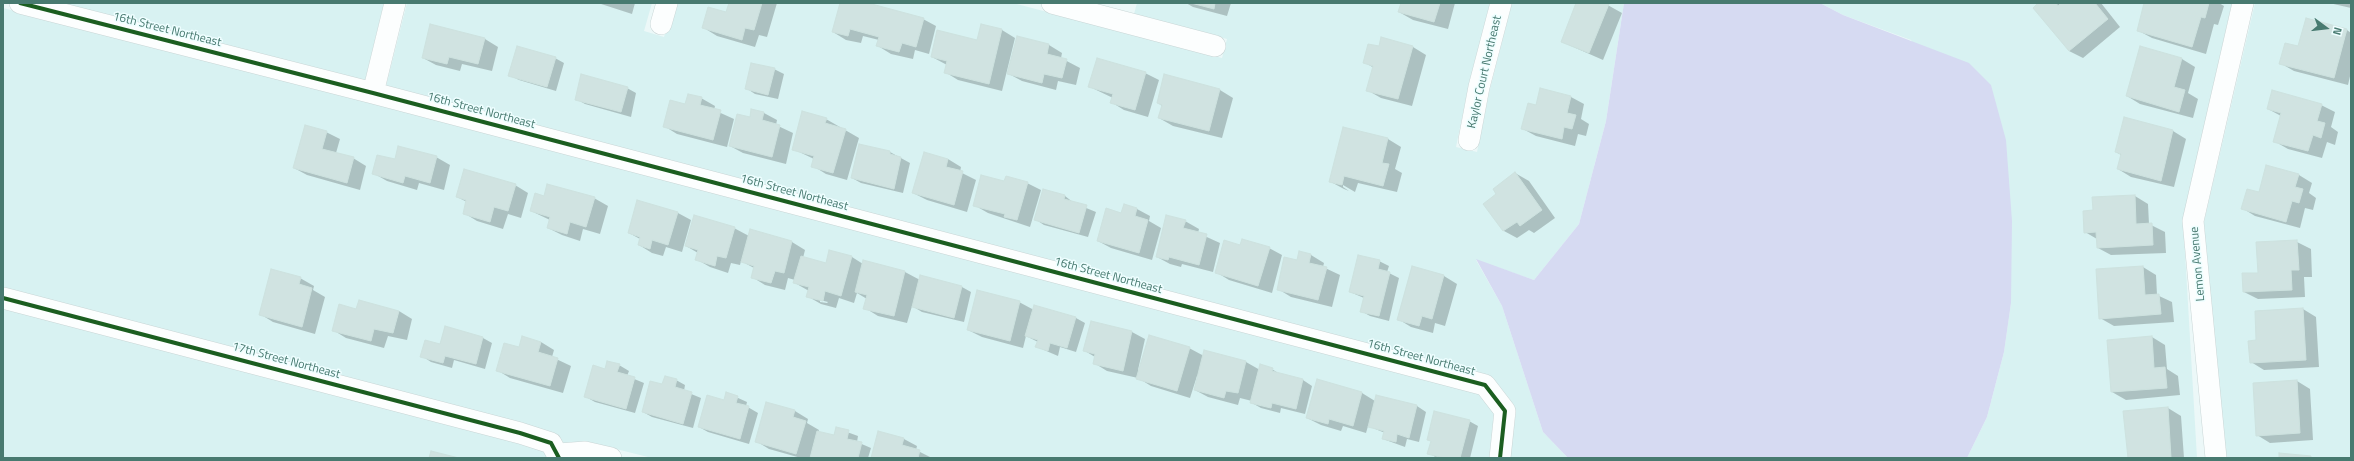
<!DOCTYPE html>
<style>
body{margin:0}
#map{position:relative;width:2354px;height:461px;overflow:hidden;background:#ecf8f8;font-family:"Titillium Web",sans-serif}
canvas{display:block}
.frame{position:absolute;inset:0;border:4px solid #487a70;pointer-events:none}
.north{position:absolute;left:2306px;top:8px;width:40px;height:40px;-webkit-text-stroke:3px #eefeff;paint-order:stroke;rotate:105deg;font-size:11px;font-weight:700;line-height:16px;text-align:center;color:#487a70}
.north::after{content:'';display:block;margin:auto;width:14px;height:18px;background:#487a70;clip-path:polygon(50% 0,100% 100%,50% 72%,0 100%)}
</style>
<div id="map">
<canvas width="2354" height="461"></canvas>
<div class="frame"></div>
<div class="north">N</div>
</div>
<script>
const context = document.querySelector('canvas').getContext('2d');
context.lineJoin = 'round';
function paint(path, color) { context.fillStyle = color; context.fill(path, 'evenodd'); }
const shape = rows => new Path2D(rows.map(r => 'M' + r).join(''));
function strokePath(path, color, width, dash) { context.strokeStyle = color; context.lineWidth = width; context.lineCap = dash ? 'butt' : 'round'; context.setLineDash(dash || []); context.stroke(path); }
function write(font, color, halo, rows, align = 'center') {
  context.font = font + ' "Titillium Web",sans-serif'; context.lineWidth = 3; context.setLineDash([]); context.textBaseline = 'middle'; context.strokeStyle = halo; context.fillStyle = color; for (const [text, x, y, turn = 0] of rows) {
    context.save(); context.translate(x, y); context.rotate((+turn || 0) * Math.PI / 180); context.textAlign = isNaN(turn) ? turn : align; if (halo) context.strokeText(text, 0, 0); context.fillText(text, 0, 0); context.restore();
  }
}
paint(shape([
 [59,3,384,3,365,81],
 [407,3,652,3,644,31,664,37,674,3,1013,3,1222,58,1227,39,1134,14,1137,3,1490,3,1469,84,1456,147,1477,152,1490,89,1512,3,1624,3,1606,121,1579,224,1534,280,1476,260,1502,306,1543,432,1568,458,1510,458,1516,412,1514,405,1494,380,386,86],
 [1820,3,2232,3,2183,218,2197,458,1967,458,1987,417,2004,352,2011,303,1911,40,1843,15],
 [2255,3,2351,3,2351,458,2218,458,2204,222],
 [3,8,370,102,1479,393,1494,413,1489,458,652,458,588,442,564,443,554,434,3,288],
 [3,308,517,442,544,450,548,458,3,458]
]), '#d8f2f2');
paint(shape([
 [1624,3,1820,3,1843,15,1969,63,1991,85,2006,140,2012,221,2011,303,2004,352,1987,417,1967,458,1568,458,1543,432,1502,306,1476,259,1534,280,1579,224,1606,121]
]), '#d6daf2');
paint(shape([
 [598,3,635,3,632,14],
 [730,3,777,3,767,37,759,35,755,47,717,36,704,28,727,13],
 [841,3,864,3,923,19,936,26,929,54,915,50,913,59,891,54,878,46,879,40,863,36,861,43,846,40,833,32],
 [1186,3,1231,3,1227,16,1193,7],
 [1402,3,1455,3,1448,29,1413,20,1399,12],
 [1577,3,1604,3,1622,13,1603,60,1562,42],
 [2040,3,2101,3,2120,27,2083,58,2069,51],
 [2146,3,2219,3,2224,6,2218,25,2214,24,2206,54,2152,38,2139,31],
 [2329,3,2351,3,2351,8],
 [981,25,1002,30,1015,38,1002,91,958,80,945,72,947,65,932,57,978,41],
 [2347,30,2351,33,2351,72,2348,85,2294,71,2280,63,2299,47],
 [1382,38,1413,47,1426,55,1412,106,1381,98,1367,90,1374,68,1364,62,1379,48],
 [485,39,498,47,492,71,462,64,460,71,436,65,423,58],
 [1049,45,1062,53,1061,58,1080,68,1076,85,1058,81,1056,90,1022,81,1009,74],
 [2141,47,2182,59,2195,67,2188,93,2198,99,2193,118,2140,104,2127,96],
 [555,58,564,63,556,91,519,80,509,75],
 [774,69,784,74,778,99,755,94,746,88],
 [1145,73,1159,80,1148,117,1124,110,1111,102,1113,98,1090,87],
 [627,88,636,93,631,117,585,104,576,99],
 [1541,89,1571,97,1584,104,1581,119,1589,124,1586,136,1578,134,1575,146,1536,136,1523,129,1536,106],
 [1220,90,1233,98,1222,138,1173,126,1159,118,1162,106,1158,103],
 [701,98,715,106,714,110,734,119,727,147,677,134,664,126,686,105],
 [2321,105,2335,112,2331,127,2338,132,2335,145,2327,142,2322,158,2288,149,2274,141,2281,116,2268,109],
 [752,110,764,113,777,120,776,125,793,133,786,164,743,153,730,146,750,118],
 [826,119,859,138,847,180,826,174,813,166,814,159,793,149],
 [2173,131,2186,139,2174,187,2131,177,2118,169,2121,155,2116,152],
 [326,132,340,139,336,153,353,158,366,166,360,190,307,175,294,168],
 [1388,139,1401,147,1395,169,1402,173,1397,192,1358,183,1355,192,1343,185,1343,187,1349,191,1344,189,1331,182],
 [890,152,910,163,903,193,861,183,852,178],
 [436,157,450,165,444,190,419,183,417,190,387,181,373,173,396,161],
 [948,159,961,167,960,172,976,180,967,212,927,200,913,193],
 [2267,166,2299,175,2312,183,2309,193,2316,198,2313,210,2305,208,2300,228,2255,216,2242,208,2259,194],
 [1515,173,1529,181,1555,218,1534,233,1529,230,1517,238,1504,231,1485,204,1498,194],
 [1027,183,1041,190,1030,227,988,213,974,205],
 [515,185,528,193,521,218,508,214,503,229,477,221,464,213,467,202,457,197],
 [1044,190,1065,196,1074,203,1096,212,1088,237,1044,225,1035,219],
 [2135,196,2148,204,2149,224,2165,232,2166,253,2111,255,2098,248,2097,239,2085,232],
 [545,197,594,198,608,206,600,234,583,229,580,241,562,235,548,228,550,220,531,211],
 [1125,205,1137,209,1150,216,1149,221,1161,228,1152,260,1111,248,1098,241,1122,214],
 [678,213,691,220,682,252,666,247,663,256,652,253,639,245,640,239,629,233],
 [1185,221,1199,229,1198,233,1220,243,1213,272,1182,264,1181,267,1170,264,1157,257],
 [734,228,749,236,751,231,792,242,805,250,803,258,827,265,830,252,852,257,863,264,905,272,920,280,921,276,962,287,971,292,964,322,922,312,912,306,907,323,878,316,865,308,867,299,857,293,854,303,839,298,836,308,821,304,807,296,809,291,795,283,795,280,788,278,785,290,765,285,752,277,754,268,741,261,740,265,731,263,728,273,710,267,696,259,698,253,686,246],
 [820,300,828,302,827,303,820,302],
 [2297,242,2311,249,2312,277,2304,277,2305,297,2258,299,2244,292,2259,273,2257,243],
 [1241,246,1269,248,1282,255,1272,293,1229,280,1216,272],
 [1300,252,1311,255,1324,263,1323,267,1340,275,1332,307,1291,297,1278,289,1298,261],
 [1379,261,1389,266,1387,272,1399,278,1389,321,1370,316,1361,311,1364,298,1350,292],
 [1412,267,1444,276,1457,284,1445,326,1435,323,1433,333,1411,327,1398,319],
 [2143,267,2156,275,2157,295,2172,302,2174,322,2114,326,2100,318],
 [300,278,314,286,313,290,325,297,315,334,273,322,260,314],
 [1019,302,1034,310,1076,318,1085,323,1076,352,1060,347,1058,356,1037,347,1038,342,1026,336,1023,348,982,337,968,330],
 [2303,309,2316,317,2319,367,2264,370,2251,362,2258,341,2256,311],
 [357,310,399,311,412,319,407,340,388,336,384,348,346,338,333,330],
 [1091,322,1132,332,1145,339,1138,370,1189,348,1204,356,1205,351,1246,362,1260,370,1272,369,1281,375,1303,380,1312,386,1305,414,1281,408,1280,413,1261,408,1252,403,1252,401,1240,398,1238,405,1208,397,1195,390,1199,376,1197,376,1190,398,1151,386,1138,378,1107,371,1094,363,1095,357,1085,351],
 [445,327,483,338,492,343,485,369,454,360,452,368,431,362,422,356,440,345],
 [2152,337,2165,345,2167,369,2178,376,2180,395,2126,400,2112,392],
 [541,342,554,350,552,357,571,366,563,393,510,378,497,370,520,349],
 [619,365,629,371,627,376,644,383,635,413,595,402,586,397,606,370],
 [676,380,685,385,684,391,701,398,693,428,652,417,643,412,663,385],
 [1318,381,1362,393,1375,401,1376,396,1417,406,1426,412,1419,442,1407,439,1405,447,1383,439,1385,433,1368,426,1366,433,1343,426,1341,431,1321,425,1307,418],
 [2297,381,2310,389,2313,440,2270,443,2257,435],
 [727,393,747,402,746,406,758,413,749,444,708,432,699,427,725,401],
 [2168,408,2181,416,2184,458,2129,458],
 [795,411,808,419,807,423,819,430,818,433,834,436,836,428,858,436,857,442,871,448,868,458,801,458,769,449,756,441],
 [1469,421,1478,426,1470,458,1437,458,1429,453],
 [904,439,917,446,916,450,932,458,872,458]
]), '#0003');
const building = shape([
 [729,3,762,3,754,30,745,28,742,40,702,28,708,7,726,12,729,3],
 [840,3,868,3,924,18,916,47,902,43,899,52,876,46,879,37,850,29,848,36,832,32,840,3],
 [1191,3,1215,3,1214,9,1191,3],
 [1401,3,1440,3,1434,22,1398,12,1401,3],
 [1576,3,1609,4,1589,53,1561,42,1576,3],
 [2038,3,2056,3,2058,6,2061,3,2095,3,2108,19,2069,51,2033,8,2038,3],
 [2144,3,2209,3,2205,18,2201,17,2192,47,2137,31,2144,3],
 [2306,18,2347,29,2334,78,2279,64,2285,43,2298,46,2306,18],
 [430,24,485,38,478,64,449,57,447,64,422,58,430,24],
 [981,24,1002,29,989,84,944,73,947,61,931,57,937,30,977,40,981,24],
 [1017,36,1049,44,1047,54,1067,59,1062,78,1044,74,1042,83,1007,74,1017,36],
 [1381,37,1413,46,1398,99,1366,91,1373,66,1363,63,1368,44,1379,46,1381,37],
 [517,46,556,57,547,87,508,76,517,46],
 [2140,46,2182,58,2174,87,2185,90,2179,112,2126,96,2140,46],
 [1097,58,1146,72,1135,110,1110,103,1113,94,1088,87,1097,58],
 [751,63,775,68,768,95,745,89,751,63],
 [581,74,628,87,621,112,575,100,581,74],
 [1164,74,1220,89,1209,131,1158,118,1162,105,1157,103,1164,74],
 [1540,88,1571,96,1567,113,1576,115,1572,129,1564,127,1562,139,1521,129,1528,103,1536,105,1540,88],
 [2272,90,2322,104,2317,121,2325,123,2321,138,2313,135,2308,151,2273,142,2281,113,2267,109,2272,90],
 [688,94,702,97,700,105,721,110,713,140,663,127,670,100,685,104,688,94],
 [751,109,764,112,762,120,780,125,772,157,729,146,737,114,750,117,751,109],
 [802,111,827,118,825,123,846,129,833,173,811,167,814,156,792,150,802,111],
 [2124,117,2173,130,2161,181,2117,169,2121,154,2115,152,2124,117],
 [305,125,327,131,322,149,354,157,347,183,293,168,305,125],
 [1343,127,1388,138,1382,163,1389,164,1383,186,1344,176,1342,185,1329,182,1343,127],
 [859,144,890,151,890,154,901,157,894,189,851,178,859,144],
 [398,146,437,156,430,183,405,176,403,183,372,174,377,155,395,159,398,146],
 [924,152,948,159,946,167,963,171,954,205,912,193,924,152],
 [2266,165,2299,174,2295,187,2303,189,2299,203,2292,201,2286,222,2241,209,2247,189,2259,192,2266,165],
 [464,169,516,184,508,211,494,207,490,222,463,214,466,200,456,197,464,169],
 [1515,172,1542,210,1520,226,1517,222,1503,231,1483,204,1496,194,1493,189,1515,172],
 [981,175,1004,181,1006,176,1028,182,1017,220,1004,217,1005,214,973,206,981,175],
 [547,184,595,197,586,227,570,222,567,234,547,228,550,217,530,211,535,193,544,196,547,184],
 [1043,189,1065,195,1064,199,1087,205,1079,233,1034,220,1043,189],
 [2135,195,2136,224,2152,223,2153,245,2097,248,2096,232,2084,233,2083,211,2093,210,2092,197,2135,195],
 [637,200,678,212,668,245,652,240,650,249,638,245,640,237,628,233,637,200],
 [1124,204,1137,208,1135,216,1148,220,1139,253,1097,241,1106,208,1121,213,1124,204],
 [694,215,735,227,726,258,717,256,715,266,695,260,698,250,685,246,694,215],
 [1166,215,1186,220,1183,228,1207,234,1199,265,1169,257,1168,260,1156,257,1166,215],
 [750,229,792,241,784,273,775,271,771,283,751,278,754,266,741,262,750,229],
 [1242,239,1270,247,1258,286,1215,273,1224,240,1240,245,1242,239],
 [2297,240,2299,270,2291,270,2292,290,2243,292,2242,273,2258,273,2256,242,2297,240],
 [829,250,852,256,841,296,825,291,823,301,806,297,809,287,793,283,801,256,826,263,829,250],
 [1299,251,1311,254,1309,263,1327,267,1318,300,1277,290,1284,257,1297,260,1299,251],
 [1358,255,1380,260,1378,269,1390,272,1379,316,1360,312,1364,296,1349,292,1358,255],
 [863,260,905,271,894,316,863,309,867,295,855,292,863,260],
 [1412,266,1444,275,1432,319,1422,316,1419,326,1397,320,1412,266],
 [2143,266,2145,295,2159,294,2161,314,2099,319,2096,269,2143,266],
 [271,269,301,277,299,284,312,288,302,327,259,315,271,269],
 [920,275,962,286,954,318,912,307,920,275],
 [977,290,1020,301,1010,341,967,330,977,290],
 [359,300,399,311,393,333,374,329,371,341,332,331,339,304,356,309,359,300],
 [1034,305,1076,317,1067,348,1050,343,1048,351,1035,347,1038,340,1025,336,1034,305],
 [2303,308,2306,360,2250,363,2248,341,2256,340,2255,311,2303,308],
 [1091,321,1132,331,1123,371,1093,364,1095,354,1083,351,1091,321],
 [445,326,483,337,476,364,445,356,443,363,420,357,425,340,440,344,445,326],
 [1149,335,1190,347,1177,391,1136,379,1149,335],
 [522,336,541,342,538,352,558,358,550,386,496,371,504,343,519,347,522,336],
 [2152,336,2154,368,2165,367,2167,388,2111,392,2107,340,2152,336],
 [1204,350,1246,361,1238,393,1226,391,1224,398,1194,390,1204,350],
 [607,361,620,364,617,372,635,377,626,409,584,397,593,365,605,369,607,361],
 [1260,364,1273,368,1272,371,1303,379,1296,409,1272,403,1271,408,1250,403,1260,364],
 [665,376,677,379,675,387,692,392,683,424,642,412,650,381,662,384,665,376],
 [1317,379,1362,392,1353,426,1329,419,1328,424,1306,418,1317,379],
 [2297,380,2300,433,2256,436,2253,383,2297,380],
 [726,392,738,396,736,403,749,406,740,439,698,427,707,395,724,400,726,392],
 [1376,395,1417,405,1409,438,1397,434,1396,442,1382,439,1384,431,1368,427,1376,395],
 [766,402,795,410,793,417,806,421,796,454,755,442,766,402],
 [2168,407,2171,458,2128,458,2123,411,2168,407],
 [1434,411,1470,420,1460,458,1444,458,1427,454,1431,441,1427,440,1434,411],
 [836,427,849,430,847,439,862,442,858,458,810,458,817,431,834,435,836,427],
 [878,431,904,438,902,445,920,450,918,458,871,458,878,431],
 [431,451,459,458,429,458,431,451],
 [2279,453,2311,456,2311,458,2279,458,2279,453]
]);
paint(building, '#d0e3e1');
strokePath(building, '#cde2df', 1);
const street = shape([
 [20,3,373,93,1485,385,1505,411,1500,458],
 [1052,3,1215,46],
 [661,24,667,3],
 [373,93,395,3],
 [1469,140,1479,87,1501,3],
 [3,298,520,433,551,443,559,458],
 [559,454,585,452,611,458],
 [2216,458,2193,221,2243,3]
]);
strokePath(street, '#c9d6d6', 22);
strokePath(street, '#fcfefe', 21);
strokePath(shape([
 [20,3,373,93,1485,385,1505,411,1500,458],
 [3,298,520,433,551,443,559,458]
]), '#1b5e20', 4);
write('12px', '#487a70', '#eefeff', [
 ["16th Street Northeast",167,30,14],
 ["Kaylor Court Northeast",1485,72,-77],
 ["16th Street Northeast",481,111,15],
 ["16th Street Northeast",794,193,15],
 ["Lemon Avenue",2198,264,-95],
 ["16th Street Northeast",1108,276,15],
 ["16th Street Northeast",1421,358,15],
 ["17th Street Northeast",286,361,15]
]);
</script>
